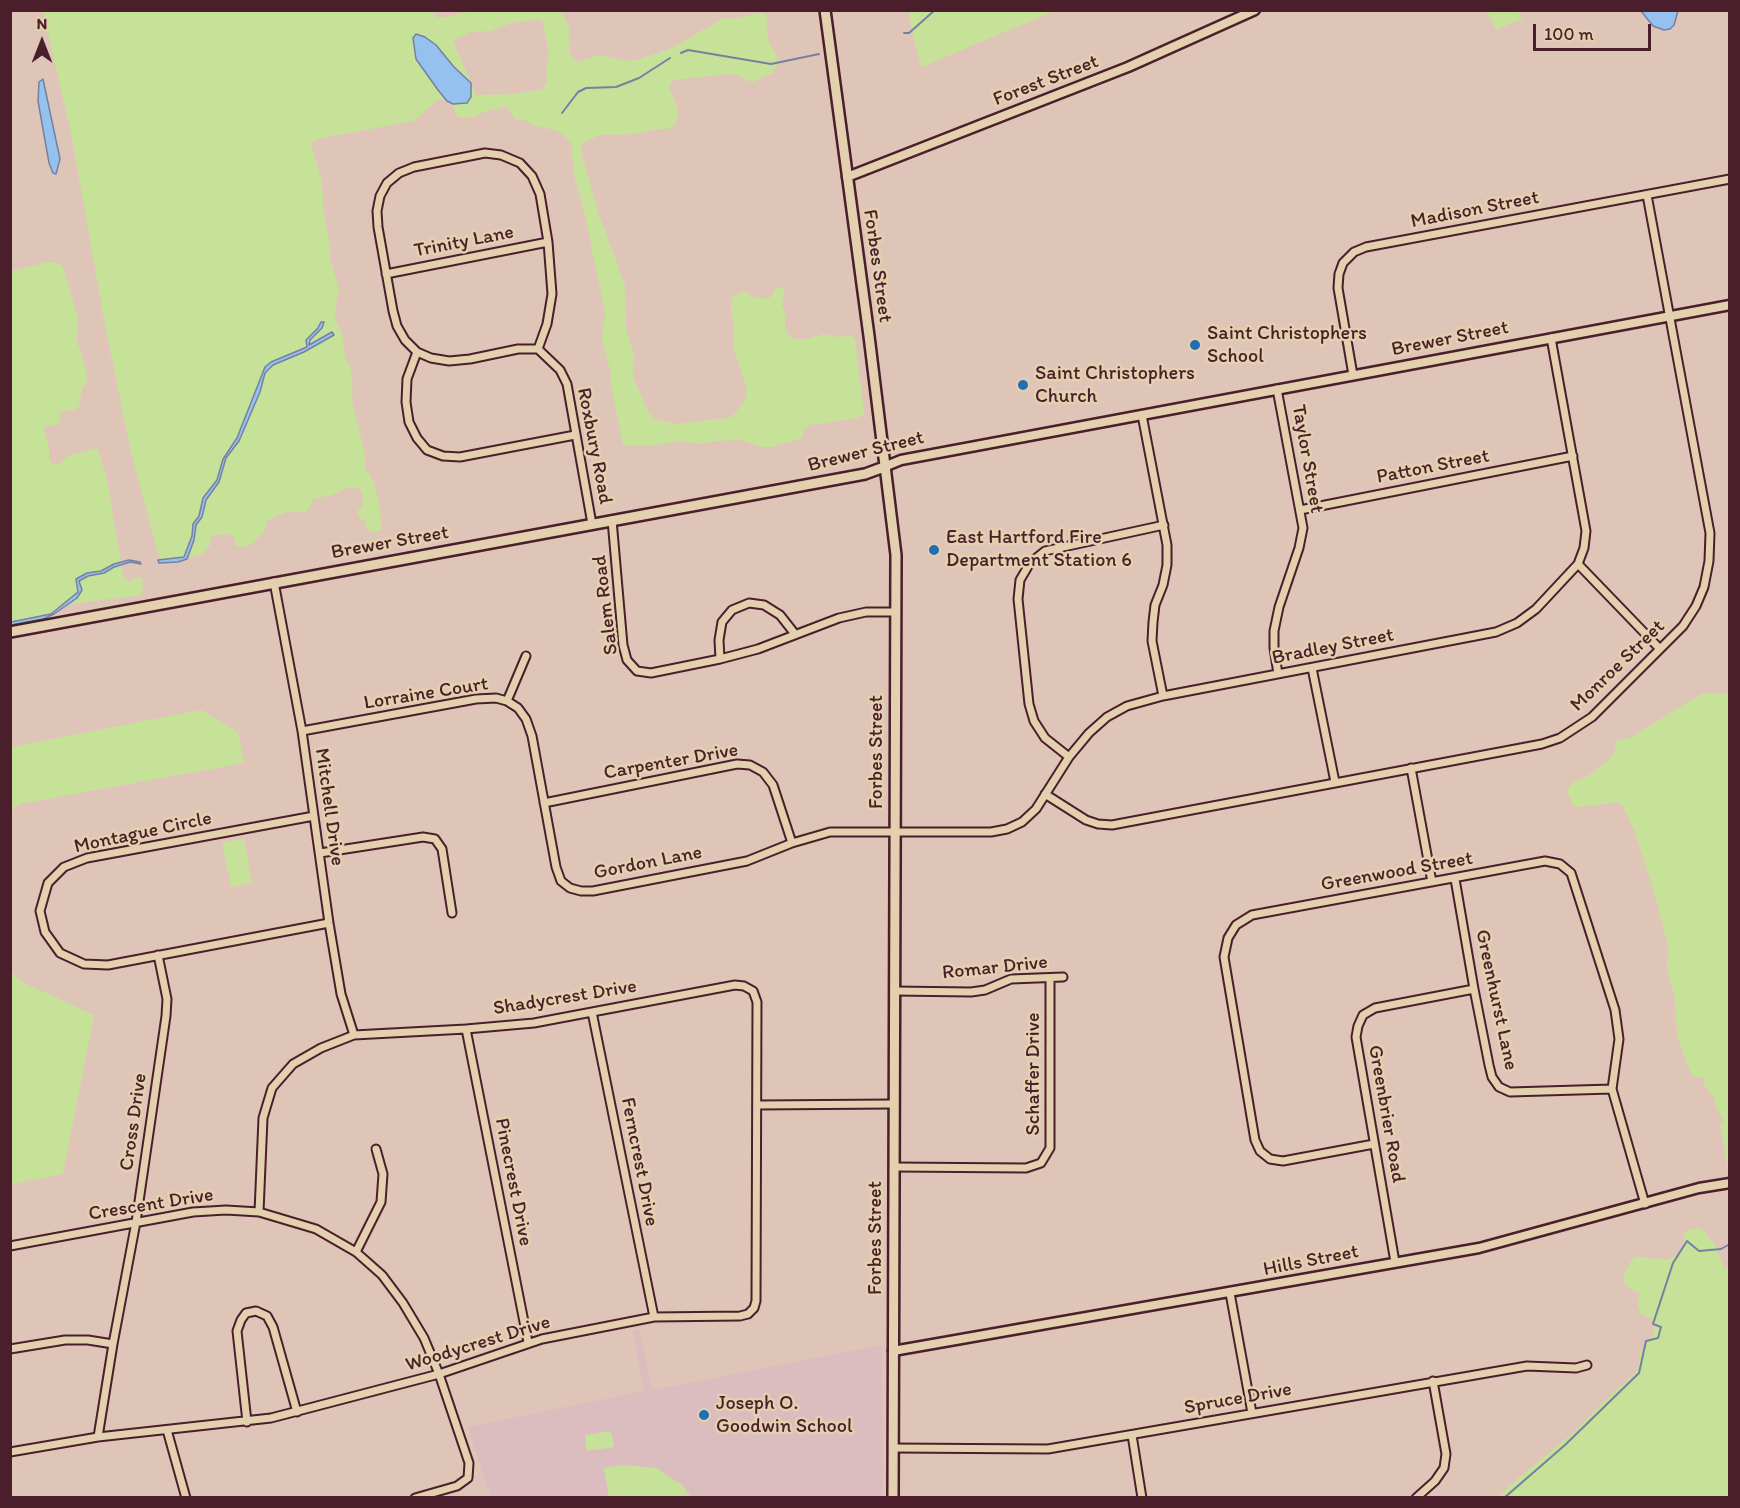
<!DOCTYPE html>
<style>
body{margin:0}
#map{position:relative;width:1740px;height:1508px;overflow:hidden;background:#dfc5b8;font-family:Itim,sans-serif}
canvas{display:block}
.frame{position:absolute;inset:0;border:12px solid #4a1f2b;pointer-events:none}
.north{position:absolute;left:12px;top:12px;width:60px;height:60px;-webkit-text-stroke:4px #e3d0ae;paint-order:stroke;rotate:0deg;font-size:16px;font-weight:700;line-height:24px;text-align:center;color:#4a1f2b}
.north::after{content:'';display:block;margin:auto;width:21px;height:27px;background:#4a1f2b;clip-path:polygon(50% 0,100% 100%,50% 72%,0 100%)}
.scale{position:absolute;left:1533px;top:24px;width:118px;height:27px;box-sizing:border-box;border:3px solid #4a1f2b;border-top:0;padding-left:8px;font-size:18px;line-height:21px;white-space:nowrap;color:#4a1f2b;-webkit-text-stroke:4px #e3d0ae;paint-order:stroke}
</style>
<div id="map">
<canvas width="1740" height="1508"></canvas>
<div class="frame"></div>
<div class="north">N</div>
<div class="scale">100 m</div>
</div>
<script>
const context = document.querySelector('canvas').getContext('2d');
context.lineJoin = 'round';
function paint(path, color) { context.fillStyle = color; context.fill(path, 'evenodd'); }
const shape = rows => new Path2D(rows.map(r => 'M' + r).join(''));
function strokePath(path, color, width, dash) { context.strokeStyle = color; context.lineWidth = width; context.lineCap = dash ? 'butt' : 'round'; context.setLineDash(dash || []); context.stroke(path); }
function write(font, color, halo, rows, align = 'center') {
  context.font = font + ' Itim,sans-serif'; context.lineWidth = 5; context.setLineDash([]); context.textBaseline = 'middle'; context.strokeStyle = halo; context.fillStyle = color; for (const [text, x, y, turn = 0] of rows) {
    context.save(); context.translate(x, y); context.rotate((+turn || 0) * Math.PI / 180); context.textAlign = isNaN(turn) ? turn : align; if (halo) context.strokeText(text, 0, 0); context.fillText(text, 0, 0); context.restore();
  }
}
paint(shape([
 [640,1330,652,1390,882,1345,883,1497,491,1497,467,1427,644,1391,633,1331]
]), '#dcbdbf');
paint(shape([
 [431,10,436,17,442,18,470,11,561,11,569,27,570,55,576,62,600,55,628,61,637,60,670,49,722,19,741,18,758,13,766,14,768,41,775,52,778,63,773,73,753,82,745,80,739,75,729,74,672,80,669,87,678,110,678,119,674,126,667,129,656,129,636,134,599,135,581,144,582,154,598,212,625,285,626,329,634,355,633,376,648,412,655,419,677,424,732,417,745,400,747,390,733,346,734,325,731,309,731,299,735,295,745,291,754,298,770,298,775,289,780,287,785,288,782,304,785,314,785,330,792,339,808,339,824,334,835,337,851,335,855,339,864,415,857,418,810,425,805,428,802,438,771,447,761,447,742,440,716,441,701,444,680,441,650,446,623,445,611,386,610,370,602,339,605,313,584,211,574,175,571,143,564,135,555,130,535,126,526,120,516,120,507,107,487,111,473,117,462,118,457,116,452,105,446,100,438,99,414,121,322,138,314,140,311,145,322,181,324,214,330,245,330,259,339,290,334,316,343,336,345,358,351,368,353,406,365,454,365,468,374,482,379,503,382,530,372,532,367,529,365,521,359,517,357,512,362,506,364,496,359,488,346,488,332,495,313,499,309,509,305,512,287,512,268,520,265,530,252,544,240,547,235,545,235,539,230,534,212,535,210,545,203,554,179,560,164,560,159,558,130,448,104,319,71,133,43,11],
 [540,20,543,22,549,54,546,67,548,80,543,89,514,94,476,95,453,41,470,32,490,31,515,22],
 [909,11,909,10,1055,11,921,67,911,27],
 [1487,11,1519,11,1522,19,1496,30],
 [48,262,59,263,63,267,78,318,76,339,82,354,88,380,82,389,79,407,74,410,61,411,59,424,46,426,44,428,49,447,49,460,53,464,58,465,70,455,96,448,98,450,107,479,123,576,129,581,139,577,142,578,143,592,140,595,64,605,42,617,11,623,11,271],
 [1701,694,1729,694,1729,1173,1720,1123,1724,1122,1716,1108,1714,1098,1704,1085,1704,1077,1693,1077,1690,1072,1677,1035,1675,999,1667,968,1668,946,1654,892,1634,830,1622,804,1617,802,1580,807,1573,806,1567,791,1573,782,1588,776,1610,759,1616,748,1615,741,1630,738],
 [201,710,238,732,244,763,19,804,11,811,11,747],
 [244,839,252,883,231,887,222,843],
 [10,971,22,982,94,1015,63,1174,11,1184],
 [1697,1228,1702,1229,1715,1245,1724,1269,1729,1268,1729,1497,1498,1497,1508,1487,1578,1429,1593,1412,1636,1372,1640,1362,1640,1351,1654,1334,1655,1323,1651,1319,1641,1314,1638,1304,1639,1293,1625,1285,1624,1274,1632,1260,1637,1257,1668,1260,1677,1255,1683,1246,1684,1235,1687,1230],
 [611,1431,614,1447,587,1451,585,1435],
 [623,1465,656,1468,682,1485,691,1497,609,1497,604,1468]
]), '#c6e299');
const water = shape([
 [1641,11,1678,11,1674,25,1670,29,1664,30,1653,26,1641,11],
 [416,34,425,37,436,45,454,67,471,83,471,97,467,103,453,104,447,101,438,90,416,59,413,38,416,34],
 [43,79,60,159,56,174,53,173,49,163,38,101,39,82,43,79],
 [321,322,324,322,322,328,310,340,309,345,332,332,334,335,304,352,273,365,265,373,260,392,239,441,226,458,219,482,206,500,202,517,196,525,194,540,187,559,178,562,159,563,158,560,184,557,192,536,193,524,199,516,203,498,217,480,223,459,237,438,265,367,271,362,307,347,306,340,318,328,321,322],
 [129,560,140,562,141,564,130,562,114,567,104,573,88,576,79,581,82,590,77,598,54,614,43,619,11,625,11,622,51,614,78,592,76,579,87,573,101,571,114,564,129,560]
]);
paint(water, '#94c1ee');
strokePath(water, '#7680a0', 1.5);
strokePath(shape([
 [904,33,909,33,935,10],
 [681,53,688,50,771,64,819,54],
 [562,113,578,92,586,88,616,87,639,78,670,58],
 [1504,1498,1565,1445,1639,1373,1646,1341,1658,1338,1661,1327,1653,1324,1673,1263,1687,1241,1699,1251,1721,1249,1730,1244]
]), '#7680a0', 2);
const minor = shape([
 [386,274,548,242],
 [538,349,518,349,470,359,449,361,431,358,417,352,405,340,397,326,393,311,378,227,377,211,380,196,387,183,399,173,414,167,485,153,501,155,520,163,532,176,540,194,548,242,552,294,547,324,538,349,560,370,567,384,592,524],
 [417,352,407,379,406,402,409,422,417,438,427,450,443,456,460,457,575,435],
 [1353,375,1338,288,1339,274,1343,263,1354,252,1366,247,1730,179],
 [1277,389,1303,528,1299,548,1279,607,1274,631,1274,648,1278,674],
 [1142,415,1167,545,1167,565,1163,585,1155,605,1153,622,1152,641,1163,696],
 [1300,510,1573,456],
 [612,520,623,645,627,660,637,671,651,673,720,659,758,649,839,618,866,612,896,612],
 [1578,564,1660,649],
 [274,582,302,731,329,923,341,994,354,1035],
 [720,659,719,640,722,622,732,610,749,603,764,605,780,615,795,634],
 [1312,668,1335,782],
 [507,701,518,708,526,719,532,736,556,867,561,881,570,888,581,891,593,891,747,861,792,843,830,832,991,832,1007,829,1022,822,1036,809,1069,757,1089,733,1107,717,1127,706,1163,696,1496,632,1517,623,1536,609,1578,564,1584,548,1586,531,1551,338],
 [302,731,476,699,496,698,507,701,526,656],
 [1069,757,1045,738,1034,721,1029,704,1018,599,1020,580,1030,563,1045,551,1164,525],
 [1411,768,1432,882],
 [1045,794,1086,820,1098,824,1112,825,1542,744,1560,738,1592,717,1683,626,1696,606,1704,587,1709,561,1710,533,1647,195],
 [544,803,737,764,750,765,763,772,773,785,792,843],
 [314,816,87,858,64,867,48,883,40,911,45,932,60,953,84,964,108,965,329,923],
 [320,853,423,837,435,839,442,849,452,913],
 [1455,879,1474,989,1489,1065,1492,1077,1499,1087,1510,1092,1612,1089],
 [894,991,971,992,985,990,1011,979,1063,977],
 [592,1012,654,1317],
 [466,1029,528,1342],
 [757,1105,893,1104],
 [1374,1144,1283,1161,1270,1159,1260,1151,1255,1140,1224,957,1228,938,1236,925,1252,915,1545,861,1560,864,1571,873,1615,1010,1619,1039,1612,1089,1645,1204],
 [894,1167,1026,1168,1041,1163,1050,1148,1050,978],
 [10,1246,193,1212,226,1210,259,1212,316,1229,356,1252,382,1275,403,1303,424,1338,439,1374,469,1463,468,1478,457,1486,415,1498],
 [356,1252,381,1202,383,1174,376,1149],
 [1395,1262,1356,1037,1358,1026,1363,1015,1375,1008,1474,989],
 [1230,1293,1252,1413],
 [10,1349,65,1340,88,1340,113,1344],
 [247,1422,237,1331,241,1320,246,1313,256,1311,267,1316,273,1327,297,1412],
 [167,1430,186,1498],
 [1132,1435,1142,1498],
 [98,1437,113,1344,136,1222,166,1016,167,999,158,955],
 [893,1448,1048,1449,1527,1366,1576,1368,1587,1365],
 [10,1452,98,1437,271,1418,439,1374,542,1339,654,1317,740,1316,748,1314,754,1308,756,1301,757,1002,753,991,744,986,735,985,534,1023,466,1029,354,1035,321,1048,293,1064,272,1088,263,1118,259,1212],
 [1416,1498,1435,1481,1444,1468,1446,1454,1433,1381]
]);
const tertiary = shape([
 [847,177,1128,67,1255,10],
 [884,467,901,460,1730,305],
 [893,1351,1479,1248,1699,1188,1730,1183]
]);
const secondary = shape([
 [825,10,869,336,896,555,893,1498],
 [10,632,865,474,884,467]
]);
strokePath(minor, '#4a1f2b', 11);
strokePath(tertiary, '#4a1f2b', 13);
strokePath(secondary, '#4a1f2b', 14);
strokePath(minor, '#e3d0ae', 7);
strokePath(tertiary, '#e3d0ae', 8);
strokePath(secondary, '#e3d0ae', 9);
for (const [x, y, r, color] of [
 [1195,345,6,"#1f6fb2"],
 [1023,385,6,"#1f6fb2"],
 [934,550,6,"#1f6fb2"],
 [704,1415,6,"#1f6fb2"]
]) { const dot = new Path2D(); dot.arc(x, y, r, 0, 2 * Math.PI); context.fillStyle = color; context.fill(dot); strokePath(dot, '#e3d0ae', 2); }
write('20px', '#4a1f2b', '#e3d0ae', [
 ["Forest Street",1046,81,-21],
 ["Madison Street",1475,210,-11],
 ["Trinity Lane",464,242,-11],
 ["Forbes Street",877,266,82],
 ["Brewer Street",1450,339,-11],
 ["Roxbury Road",594,446,79],
 ["Brewer Street",866,452,-14],
 ["Taylor Street",1307,459,80],
 ["Patton Street",1433,467,-11],
 ["Brewer Street",390,543,-10],
 ["Salem Road",606,605,-97],
 ["Bradley Street",1333,647,-11],
 ["Monroe Street",1618,666,-44],
 ["Lorraine Court",426,694,-9],
 ["Forbes Street",877,752,-90],
 ["Carpenter Drive",671,762,-10],
 ["Mitchell Drive",329,807,82],
 ["Montague Circle",143,833,-12],
 ["Gordon Lane",648,863,-11],
 ["Greenwood Street",1397,872,-10],
 ["Romar Drive",995,968,-6],
 ["Shadycrest Drive",565,998,-9],
 ["Greenhurst Lane",1496,1000,78],
 ["Schaffer Drive",1034,1074,-90],
 ["Greenbrier Road",1386,1114,80],
 ["Cross Drive",134,1122,-82],
 ["Ferncrest Drive",639,1162,79],
 ["Pinecrest Drive",513,1182,79],
 ["Crescent Drive",151,1205,-9],
 ["Forbes Street",876,1238,-90],
 ["Hills Street",1311,1261,-11],
 ["Woodycrest Drive",478,1344,-17],
 ["Spruce Drive",1238,1399,-10]
]);
write('20px', '#4a1f2b', '#e3d0ae', [
 ["Saint Christophers",1207,334],
 ["School",1207,357],
 ["Saint Christophers",1035,374],
 ["Church",1035,397],
 ["East Hartford Fire",946,538],
 ["Department Station 6",946,561],
 ["Joseph O.",716,1404],
 ["Goodwin School",716,1427]
], 'left');
</script>
